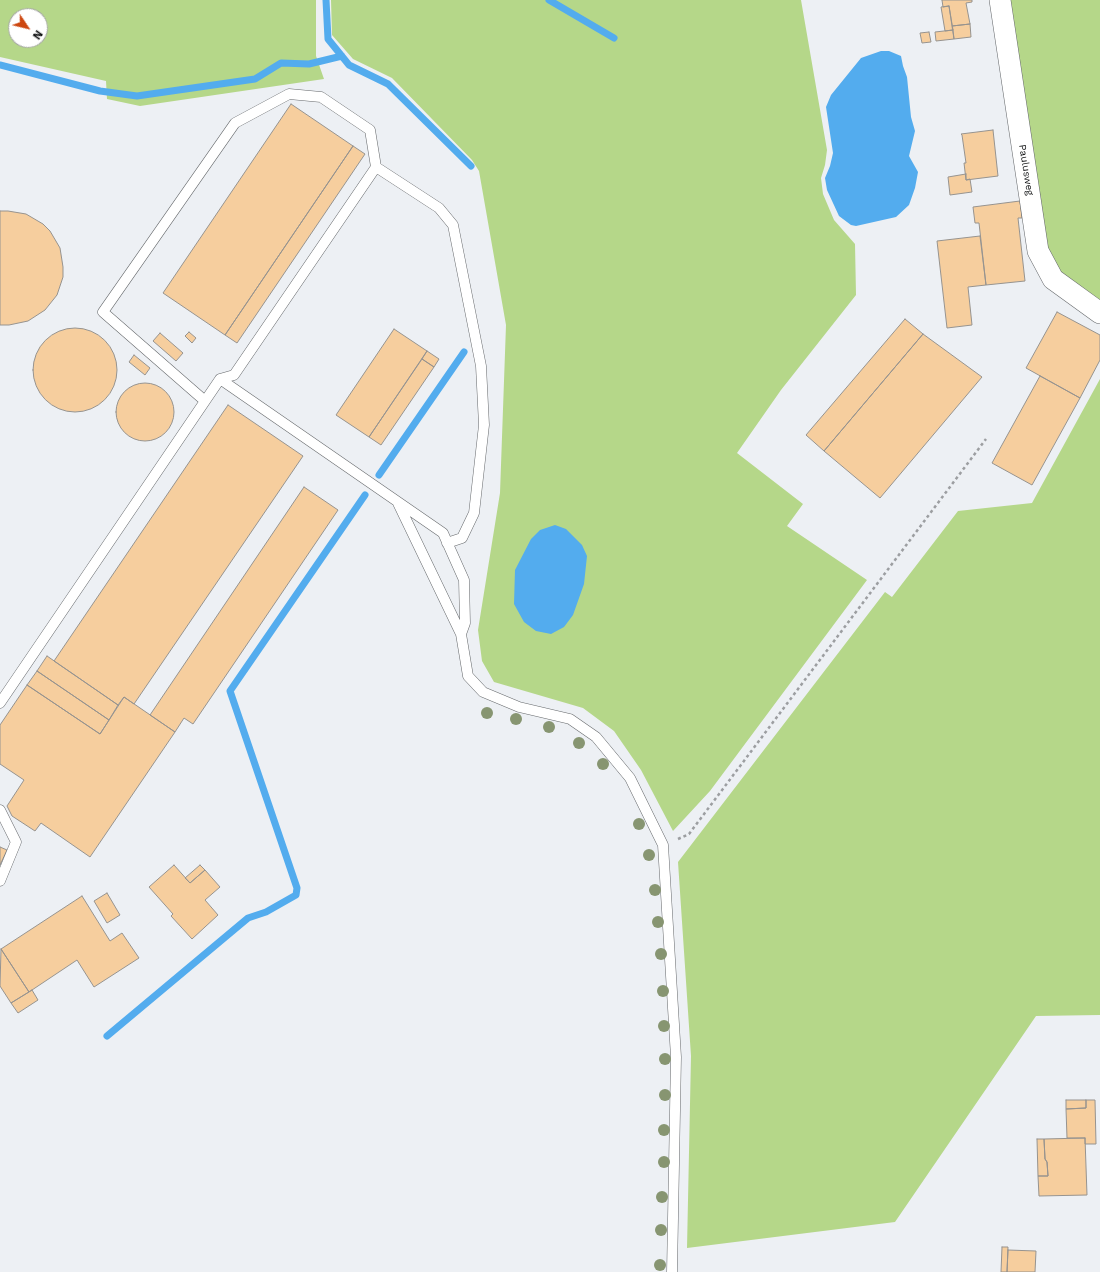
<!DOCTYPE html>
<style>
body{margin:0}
#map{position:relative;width:1100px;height:1272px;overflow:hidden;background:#edf0f4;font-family:"Work Sans",sans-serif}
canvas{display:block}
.north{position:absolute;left:8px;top:8px;width:40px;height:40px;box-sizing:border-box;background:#fff;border:1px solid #a1a1a2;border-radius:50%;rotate:125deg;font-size:11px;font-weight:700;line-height:16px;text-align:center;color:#131516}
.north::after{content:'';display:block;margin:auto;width:14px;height:18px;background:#cd4710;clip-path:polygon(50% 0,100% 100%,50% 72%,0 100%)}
</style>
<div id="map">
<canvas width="1100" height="1272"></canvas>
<div class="north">N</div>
</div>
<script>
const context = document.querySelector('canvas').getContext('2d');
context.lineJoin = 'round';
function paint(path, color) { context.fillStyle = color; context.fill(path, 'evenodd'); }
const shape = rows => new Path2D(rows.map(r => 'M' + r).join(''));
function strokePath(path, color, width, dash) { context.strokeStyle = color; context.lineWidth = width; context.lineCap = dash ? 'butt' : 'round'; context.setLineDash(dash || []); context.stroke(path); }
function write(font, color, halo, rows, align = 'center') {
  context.font = font + ' "Work Sans",sans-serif'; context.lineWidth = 4; context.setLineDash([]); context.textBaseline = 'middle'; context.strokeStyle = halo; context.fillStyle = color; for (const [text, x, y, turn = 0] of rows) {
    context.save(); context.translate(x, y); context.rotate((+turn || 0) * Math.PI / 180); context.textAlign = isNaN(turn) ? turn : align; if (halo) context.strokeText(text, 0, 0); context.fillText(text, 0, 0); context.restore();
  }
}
paint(shape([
 [0,0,316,0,316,56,324,79,140,106,107,99,106,81,0,57],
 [16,16,40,16,40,40,16,40],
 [331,0,801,0,827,150,825,165,821,178,823,194,834,220,855,244,856,295,781,390,737,453,803,504,787,526,867,580,710,791,673,831,641,770,614,731,583,708,494,682,482,661,478,630,500,493,506,325,479,171,472,160,392,78,353,59,332,35],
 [1007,0,1100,0,1100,305,1058,275,1044,246],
 [1100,379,1100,1015,1036,1016,895,1222,687,1248,691,1056,678,862,885,592,892,597,958,511,1032,503]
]), '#b5d789');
paint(shape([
 [881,51,889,51,901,56,903,66,907,77,911,117,915,131,909,156,918,172,915,188,909,205,896,217,856,226,851,225,839,216,827,190,825,178,830,166,833,153,826,107,831,95,861,58],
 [555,525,566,529,582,545,587,556,584,584,573,615,564,627,551,634,536,631,524,622,514,604,515,570,531,539,540,530]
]), '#53acee');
strokePath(shape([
 [326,0,328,39,349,65,388,84,471,166],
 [549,0,614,38],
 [0,65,100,91,137,96,255,79,281,63,309,64,342,56],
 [379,475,464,352],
 [107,1036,248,918,266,912,296,895,297,888,230,691,365,495]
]), '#53acee', 7);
const building = shape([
 [942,0,972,0,972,2,966,3,970,24,952,26,949,6,943,7,942,0],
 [949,6,953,30,945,31,941,7,949,6],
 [970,24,971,37,954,39,952,26,970,24],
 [953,30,954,39,936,41,935,32,953,30],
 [929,32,931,42,922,43,920,33,929,32],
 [291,104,353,146,225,335,163,293,291,104],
 [993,130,998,176,966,180,964,163,966,163,962,135,961,134,993,130],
 [353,146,365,154,237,343,225,335,353,146],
 [966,174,966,180,970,179,972,192,950,195,948,177,966,174],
 [1020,201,1022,218,1018,218,1025,281,986,285,979,223,975,223,973,207,1020,201],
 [0,211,8,211,26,214,43,224,50,231,60,248,63,267,63,277,57,295,45,310,28,321,9,325,0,325,0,211],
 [980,236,986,285,968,287,972,325,947,328,937,241,980,236],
 [1057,312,1100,335,1100,360,1080,398,1026,368,1057,312],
 [905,319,923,334,824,451,806,435,905,319],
 '33 370a42 42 0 1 1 84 0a42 42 0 1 1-84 0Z',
 [394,329,427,351,369,437,336,415,394,329],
 [189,332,196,338,192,343,185,336,189,332],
 [160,333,183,353,176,361,153,341,160,333],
 [923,334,982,377,880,498,824,451,923,334],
 [427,351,439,359,434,367,422,359,427,351],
 [134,355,150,368,145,375,129,362,134,355],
 [422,359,434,367,381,445,369,437,422,359],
 [1040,376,1080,398,1032,485,992,463,1040,376],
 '116 412a29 29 0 1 1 58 0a29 29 0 1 1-58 0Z',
 [228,405,303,456,134,704,124,697,118,705,54,661,228,405],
 [304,487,338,510,193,724,184,718,175,732,150,715,304,487],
 [47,656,118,705,109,720,37,671,47,656],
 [37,671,109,720,100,734,27,685,37,671],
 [27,685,100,734,124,697,175,732,90,857,41,823,35,831,12,816,7,806,24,780,0,764,0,725,27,685],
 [0,847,7,850,0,865,0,847],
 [174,865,190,883,205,870,220,887,205,900,218,915,192,939,171,916,173,914,149,887,174,865],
 [200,865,205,870,190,883,185,878,200,865],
 [107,893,120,915,107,923,94,901,107,893],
 [82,896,110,941,122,933,139,958,94,987,77,960,29,992,1,949,82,896],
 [1,949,29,992,11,1003,0,986,1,949],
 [32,990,38,1000,18,1013,11,1003,32,990],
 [1066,1100,1086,1100,1086,1108,1066,1109,1066,1100],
 [1086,1100,1095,1100,1096,1144,1085,1144,1085,1138,1067,1138,1066,1109,1086,1108,1086,1100],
 [1085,1138,1087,1195,1039,1196,1038,1176,1048,1176,1047,1162,1045,1159,1044,1139,1085,1138],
 [1037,1139,1044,1139,1045,1159,1047,1162,1048,1176,1038,1176,1037,1139],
 [1002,1247,1008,1247,1007,1272,1001,1272,1002,1247],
 [1008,1250,1036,1251,1035,1272,1007,1272,1008,1250]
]);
paint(building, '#f6ce9e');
strokePath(building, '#96938f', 1);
const lane = shape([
 [220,379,443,533,464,580,465,623,461,634,468,676,483,692,519,707,570,719,596,737,630,778,663,845,676,1057,672,1272],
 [205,401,103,312,235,123,289,94,321,97,370,130,376,167],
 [398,503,461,634],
 [0,703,220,379,234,375,376,167,439,208,453,225,481,366,484,425,474,513,462,538,447,543],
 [0,810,16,842,0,881]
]);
const street = shape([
 [1000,0,1038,251,1053,279,1100,313]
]);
strokePath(lane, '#66696c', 11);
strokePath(street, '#66696c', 22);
strokePath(shape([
 [678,839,689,834,986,439]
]), '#9c9ea1', 2.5, [3, 3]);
strokePath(lane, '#fff', 10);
strokePath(street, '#fff', 21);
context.fillStyle = '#879571';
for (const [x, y] of [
 [487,713],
 [516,719],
 [549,727],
 [579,743],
 [603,764],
 [639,824],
 [649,855],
 [655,890],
 [658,922],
 [661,954],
 [663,991],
 [664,1026],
 [665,1059],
 [665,1095],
 [664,1130],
 [664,1162],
 [662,1197],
 [661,1230],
 [660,1265]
]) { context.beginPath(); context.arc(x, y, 6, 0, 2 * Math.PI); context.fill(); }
write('10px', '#131516', '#fff', [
 ["Paulusweg",1026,170,81]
]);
</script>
